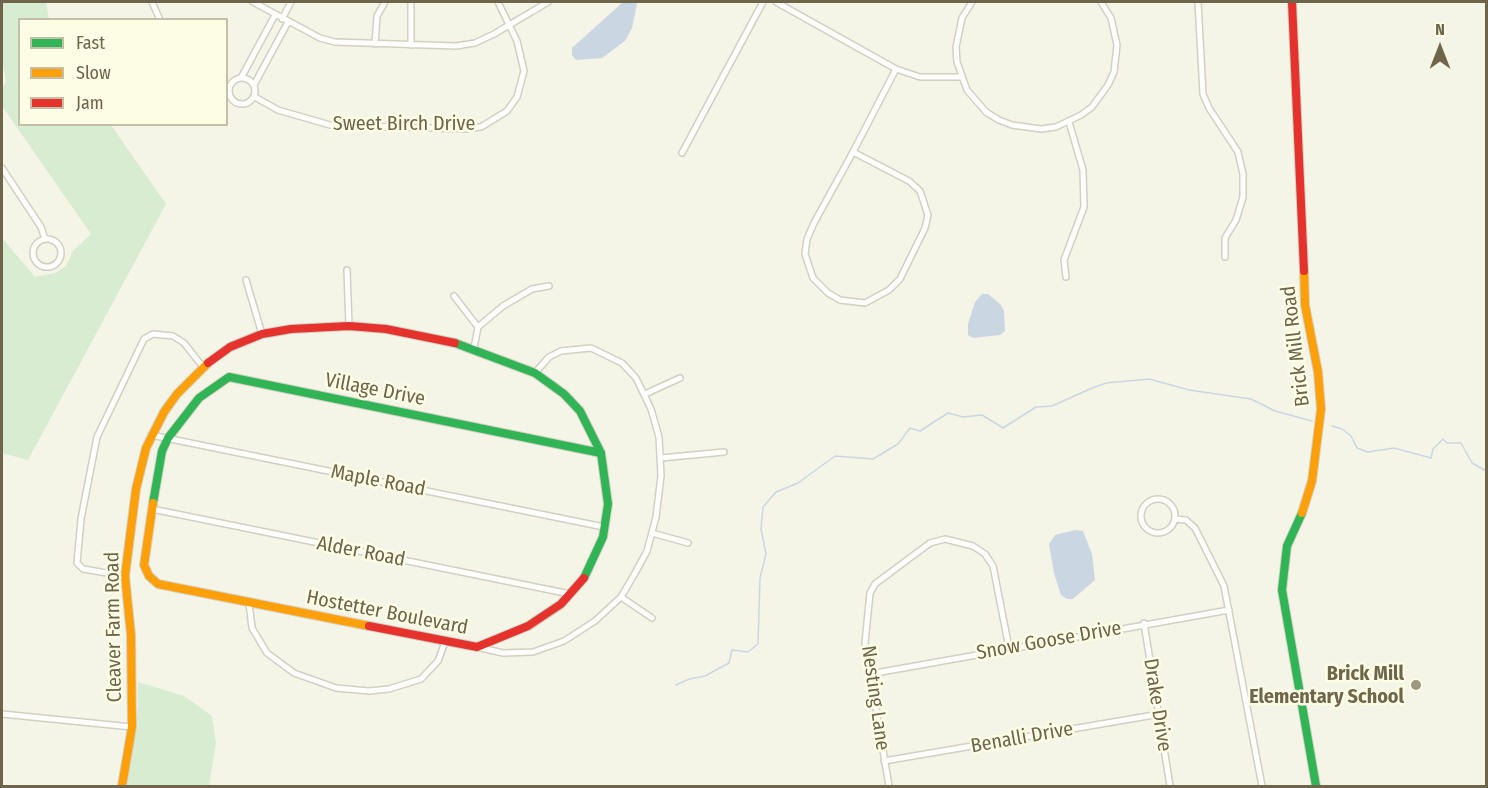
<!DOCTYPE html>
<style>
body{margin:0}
#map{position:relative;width:1488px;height:788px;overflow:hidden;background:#f4f4e7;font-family:"Fira Sans Condensed",sans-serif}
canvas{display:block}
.frame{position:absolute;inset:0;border:3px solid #6e654a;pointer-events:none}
.legend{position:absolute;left:18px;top:18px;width:210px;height:108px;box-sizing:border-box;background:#fdfde6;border:2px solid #c4c0a8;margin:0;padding:8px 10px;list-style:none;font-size:18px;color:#6e654a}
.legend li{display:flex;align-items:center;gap:12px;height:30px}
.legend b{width:30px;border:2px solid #c4c0a8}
.north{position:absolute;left:1410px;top:18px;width:60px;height:60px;-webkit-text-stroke:4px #fdfde6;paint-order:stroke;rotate:0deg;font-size:16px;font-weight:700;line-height:24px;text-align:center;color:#6e654a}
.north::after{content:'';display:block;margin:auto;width:21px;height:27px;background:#6e654a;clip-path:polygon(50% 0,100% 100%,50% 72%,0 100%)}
</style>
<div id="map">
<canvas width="1488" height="788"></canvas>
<div class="frame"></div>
<ul class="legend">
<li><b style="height:8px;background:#30b455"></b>Fast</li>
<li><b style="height:8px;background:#ff9f0a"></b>Slow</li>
<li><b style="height:8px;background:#e5322d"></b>Jam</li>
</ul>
<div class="north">N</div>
</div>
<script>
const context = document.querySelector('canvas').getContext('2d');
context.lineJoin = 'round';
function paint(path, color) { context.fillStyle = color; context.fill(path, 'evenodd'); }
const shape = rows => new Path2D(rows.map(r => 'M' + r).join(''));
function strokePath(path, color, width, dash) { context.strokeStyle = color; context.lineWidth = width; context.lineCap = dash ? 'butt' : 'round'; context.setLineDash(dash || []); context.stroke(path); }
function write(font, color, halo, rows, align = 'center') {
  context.font = font + ' "Fira Sans Condensed",sans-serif'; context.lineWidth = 5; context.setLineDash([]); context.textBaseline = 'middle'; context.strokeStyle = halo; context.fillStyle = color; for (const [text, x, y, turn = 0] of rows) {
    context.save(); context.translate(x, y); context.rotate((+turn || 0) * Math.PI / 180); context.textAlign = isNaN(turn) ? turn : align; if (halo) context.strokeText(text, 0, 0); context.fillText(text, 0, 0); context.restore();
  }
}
paint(shape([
 [2,2,46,2,49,19,20,20,20,124,111,125,166,204,28,460,2,453,2,238,35,277,55,273,66,266,73,251,91,234,2,106,2,89,6,82,2,58],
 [138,682,184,696,212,716,216,743,209,786,127,786,138,709]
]), '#d8ecd2');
paint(shape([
 [623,2,636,2,637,4,632,28,625,41,602,58,576,60,572,55,572,48],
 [982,294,988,294,1001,305,1004,311,1005,331,1000,335,973,338,968,335,968,324,975,302],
 [1075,530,1083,531,1092,554,1095,580,1073,599,1067,599,1061,595,1054,573,1049,544,1055,535]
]), '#cad7e3');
strokePath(shape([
 [1332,426,1342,429,1351,436,1357,448,1368,452,1394,448,1431,458,1433,449,1443,439,1447,443,1461,443,1472,463,1486,471],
 [676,685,689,679,705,676,729,663,732,650,748,652,758,644,760,578,766,554,761,529,763,507,776,492,798,483,835,456,873,459,898,444,910,428,920,431,948,413,963,417,982,415,1003,428,1036,407,1052,406,1090,389,1106,383,1149,379,1189,390,1251,399,1275,411,1312,421]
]), '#cad7e3', 1.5);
const street = shape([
 [152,2,160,20],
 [253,2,320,38,335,42,456,46,475,43,494,34,548,2],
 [776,2,896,69,920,77,961,77],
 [972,2,962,18,956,47,957,62,967,90,986,112,999,120,1012,125,1041,129,1056,127,1081,115,1092,107,1108,85,1114,72,1117,45,1111,18,1101,2],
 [1198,2,1203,94,1209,108,1238,152,1243,174,1243,197,1236,220,1225,238,1225,257],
 [282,19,291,2],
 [375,44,377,16,385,2],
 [411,45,411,2],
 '229 91a13 13 0 1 1 26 0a13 13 0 1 1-26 0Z',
 [241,78,275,15],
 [254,85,288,22],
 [255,97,278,110,330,125,465,129,481,127,507,111,517,97,524,71,517,41,498,2],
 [853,152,909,181,920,191,928,215,925,228,900,279,889,290,865,303,840,300,828,293,813,278,805,254,807,239,814,223,853,152],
 [853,152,896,69],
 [682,153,763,2],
 [2,168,41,227,45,239],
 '33 253a14 14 0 1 1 28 0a14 14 0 1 1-28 0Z',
 [347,270,349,326],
 [1066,277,1064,260,1084,207,1083,170,1069,122],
 [246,280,262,334],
 [454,296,478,327],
 [474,348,478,327,503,306,532,289,549,286],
 [645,394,680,378],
 [151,435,604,527],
 [661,458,724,452],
 '1141 516a17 17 0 1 1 34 0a17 17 0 1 1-34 0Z',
 [152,509,570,594],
 [1175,519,1186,520,1195,528,1224,586,1262,786],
 [652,533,688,543],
 [125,576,83,569,77,563,81,519,97,437,144,339,153,334,173,336,184,343,203,367],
 [621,597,652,618],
 [249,603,252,628,267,653,294,673,336,688,369,691,389,689,421,679,438,661,445,642],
 [1144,623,1170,786],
 [477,647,503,653,533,652,564,641,595,621,621,597,634,575,647,551,656,517,661,476,659,437,651,409,636,378,622,363,591,348,561,351,549,357,535,373],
 [870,674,1229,610],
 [2,714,132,727],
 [884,761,1160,714],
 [889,786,865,643,870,593,875,584,930,543,945,539,973,546,985,554,993,566,1009,648]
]);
const fast = shape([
 [455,343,535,373,564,394,580,411,601,453,608,504,603,537,584,578],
 [153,503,162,451,168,438,199,398,229,377,601,453],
 [1302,513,1287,546,1282,590,1316,786]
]);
const slow = shape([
 [153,503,144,565,149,576,158,584,369,626],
 [1302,513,1312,481,1321,409,1318,372,1305,305,1304,271],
 [122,786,132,727,131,635,125,576,136,489,146,448,164,412,177,394,208,363]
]);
const jam = shape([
 [1292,2,1304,271],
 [208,363,230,347,262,334,291,329,349,326,386,329,455,343],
 [369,626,477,647,528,626,561,604,584,578]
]);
strokePath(street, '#d2d0c3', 8);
strokePath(fast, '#d3d1c3', 10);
strokePath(slow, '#d3d1c3', 10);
strokePath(jam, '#d3d1c3', 10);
strokePath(street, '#fdfdfb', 5);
strokePath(fast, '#30b455', 8);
strokePath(slow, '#ff9f0a', 8);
strokePath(jam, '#e5322d', 8);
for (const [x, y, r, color] of [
 [1416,685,6,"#9d9781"]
]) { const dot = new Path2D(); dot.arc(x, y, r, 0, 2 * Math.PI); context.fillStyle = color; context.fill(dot); strokePath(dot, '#fdfde6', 2); }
write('20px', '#6e654a', '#fdfde6', [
 ["Sweet Birch Drive",404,124],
 ["Brick Mill Road",1296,346,-97],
 ["Village Drive",375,390,11],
 ["Maple Road",378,481,11],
 ["Alder Road",361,552,11],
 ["Hostetter Boulevard",387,613,11],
 ["Cleaver Farm Road",114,627,-91],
 ["Snow Goose Drive",1049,641,-10],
 ["Nesting Lane",875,698,82],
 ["Drake Drive",1157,705,81],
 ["Benalli Drive",1022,738,-10]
]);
write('bold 20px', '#6e654a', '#fdfde6', [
 ["Brick Mill",1404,674],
 ["Elementary School",1404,697]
], 'right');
</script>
